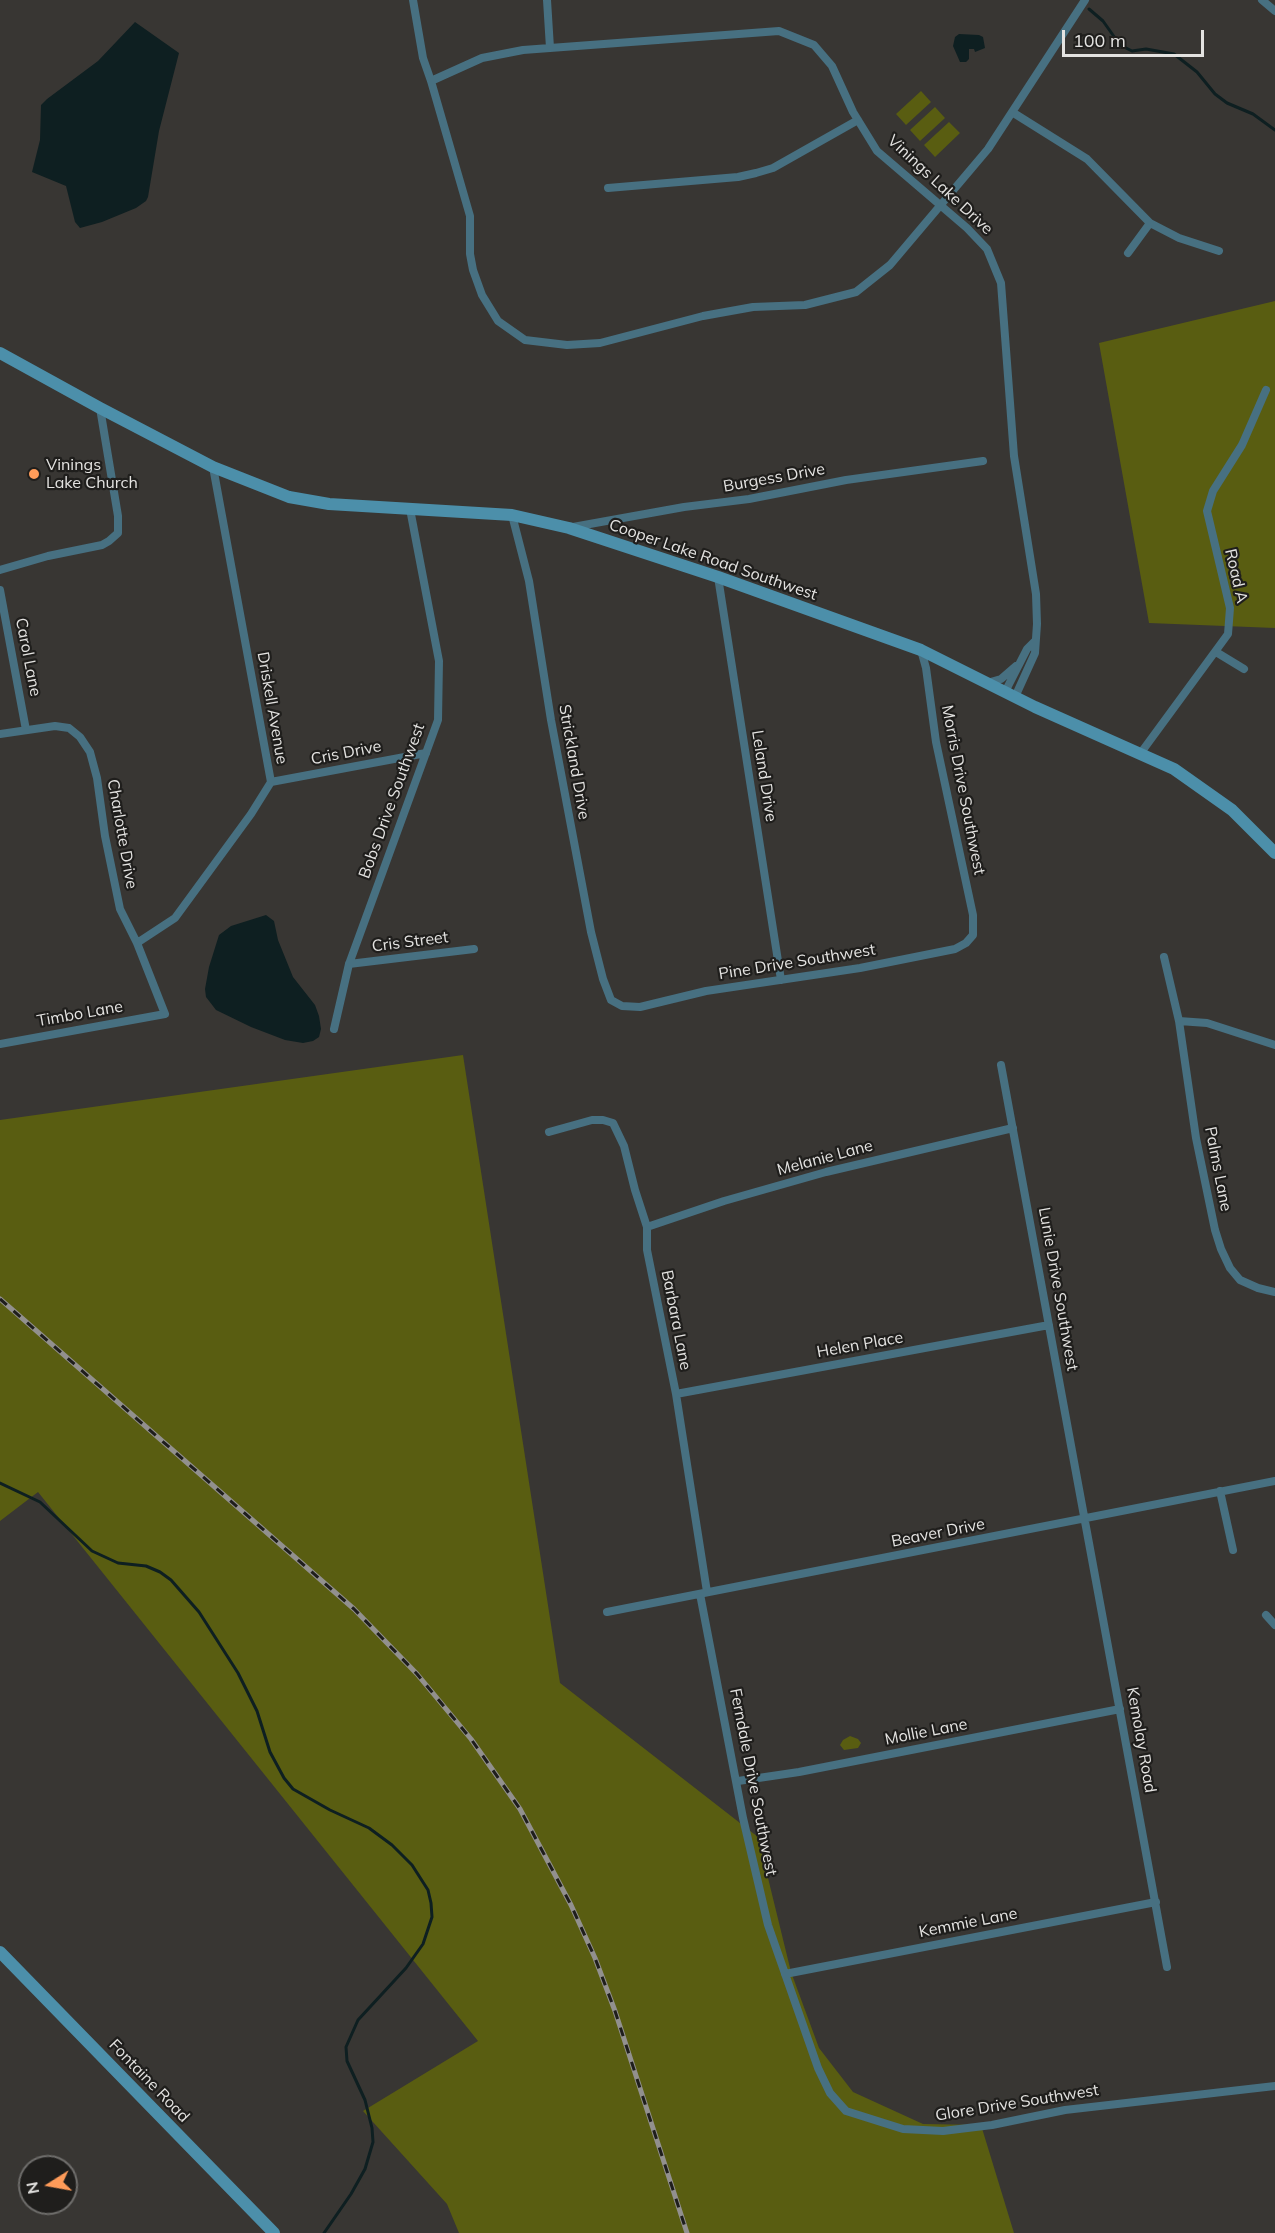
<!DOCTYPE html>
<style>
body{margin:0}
#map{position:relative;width:1275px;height:2233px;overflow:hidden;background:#383633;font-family:Mulish,sans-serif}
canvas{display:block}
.north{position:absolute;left:18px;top:2155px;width:60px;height:60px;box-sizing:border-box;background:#1f1e1c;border:2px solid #6e6d6b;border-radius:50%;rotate:259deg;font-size:16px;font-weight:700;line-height:24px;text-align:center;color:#e4e3e1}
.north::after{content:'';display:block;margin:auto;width:21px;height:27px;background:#fe9b59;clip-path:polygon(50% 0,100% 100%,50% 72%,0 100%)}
.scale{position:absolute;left:1062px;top:30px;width:142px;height:27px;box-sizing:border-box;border:3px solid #e4e3e1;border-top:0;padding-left:8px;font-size:18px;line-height:21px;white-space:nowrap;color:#e4e3e1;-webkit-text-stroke:4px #1f1e1c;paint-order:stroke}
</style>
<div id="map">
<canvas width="1275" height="2233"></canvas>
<div class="north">N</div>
<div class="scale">100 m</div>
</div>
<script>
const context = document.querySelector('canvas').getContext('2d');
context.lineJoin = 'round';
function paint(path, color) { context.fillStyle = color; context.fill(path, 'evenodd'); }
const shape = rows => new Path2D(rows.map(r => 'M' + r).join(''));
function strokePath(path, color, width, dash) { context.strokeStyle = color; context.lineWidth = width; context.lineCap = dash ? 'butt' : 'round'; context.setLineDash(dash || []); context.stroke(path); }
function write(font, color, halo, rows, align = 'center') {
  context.font = font + ' Mulish,sans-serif'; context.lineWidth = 4.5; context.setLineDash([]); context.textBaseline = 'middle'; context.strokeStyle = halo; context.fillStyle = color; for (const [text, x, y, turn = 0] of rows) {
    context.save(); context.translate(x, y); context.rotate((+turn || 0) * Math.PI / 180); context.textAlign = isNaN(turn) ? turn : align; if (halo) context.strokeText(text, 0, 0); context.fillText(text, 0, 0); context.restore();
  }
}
paint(shape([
 [921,91,931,102,906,125,896,114],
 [935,107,945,118,920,141,910,130],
 [949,122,960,133,935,157,924,145],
 [1275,301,1275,628,1149,623,1099,343],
 [463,1055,560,1683,758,1837,791,1972,819,2048,853,2092,923,2124,981,2125,1014,2233,459,2233,447,2204,363,2111,478,2041,38,1492,0,1521,0,1120],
 [850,1736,858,1739,861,1743,858,1748,844,1750,840,1745,843,1740]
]), '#595d11');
paint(shape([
 [135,22,179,53,159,131,148,197,146,201,136,208,102,222,80,228,75,222,66,186,32,172,40,140,41,105,47,99,98,61],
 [959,34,979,35,983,37,985,48,975,52,974,49,969,49,969,59,966,62,960,62,953,46,955,37],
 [266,915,274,921,278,940,293,977,315,1005,319,1016,321,1029,319,1037,313,1041,303,1043,285,1040,251,1027,216,1010,206,997,205,989,209,967,219,935,231,926]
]), '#0e1f21');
strokePath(shape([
 [1089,9,1103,21,1120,45,1132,51,1146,49,1174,54,1197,72,1215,94,1227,103,1253,114,1275,130],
 [0,1483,40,1502,92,1551,118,1563,146,1566,160,1572,171,1580,199,1612,238,1673,257,1711,270,1752,284,1778,293,1789,330,1810,369,1828,392,1845,412,1865,428,1890,431,1903,432,1917,423,1944,406,1968,358,2020,346,2047,347,2061,365,2100,372,2128,373,2142,365,2169,351,2194,324,2233]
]), '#0e1f21', 3);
strokePath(shape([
 [413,0,423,58,431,81,470,216,470,254,473,270,482,295,498,321,525,340,567,345,600,343,703,316,753,307,805,305,856,292,890,265,988,149,1085,0],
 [547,0,550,48],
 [1262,0,1275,11],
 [431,81,482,58,523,50,779,31,814,45,832,66,853,112,877,151,967,228,987,249,1001,283,1014,456,1036,594,1037,624,1035,653,1015,697],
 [1012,112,1087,159,1150,223,1179,238,1219,251],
 [608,188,738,177,756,173,773,168,858,120],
 [1128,253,1150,223],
 [512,515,529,581,551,720,591,932,603,979,611,1000,622,1006,640,1007,706,991,860,968,955,949,966,943,973,935,973,915,936,742,926,668,921,650],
 [573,527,684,507,749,499,846,480,983,461],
 [0,570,48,556,102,545,109,541,118,533,118,516,100,408],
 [718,577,781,980],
 [0,590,26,730],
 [1216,652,1244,669],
 [987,683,1001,679,1016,666],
 [1005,692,1027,649,1034,642],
 [0,734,55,726,69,728,80,737,90,752,97,778,105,836,120,909,137,943,165,1014,0,1044],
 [1140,754,1228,634,1230,608,1207,511,1213,491,1242,445,1266,390],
 [271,782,426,753],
 [137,943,175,918,251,814,271,782,213,467],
 [1164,957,1179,1021,1196,1138,1215,1230,1221,1249,1230,1268,1240,1280,1258,1288,1275,1292],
 [349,964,474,949],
 [1179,1021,1207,1023,1275,1045],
 [334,1029,349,964,438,720,439,661,410,509],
 [1001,1065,1167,1967],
 [549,1132,592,1120,603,1120,613,1123,624,1146,635,1190,647,1227,647,1250,676,1394,707,1592],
 [647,1227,724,1201,826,1172,1013,1128],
 [676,1394,1049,1325],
 [1220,1491,1233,1550],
 [700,1594,743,1818,768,1925,818,2068,830,2093,846,2111,903,2129,943,2131,992,2125,1065,2110,1275,2086],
 [607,1612,1275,1481],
 [1266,1615,1275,1625],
 [738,1781,799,1772,1120,1709],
 [785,1974,1156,1902]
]), '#477081', 8);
strokePath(shape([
 [0,353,100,408,213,467,289,497,329,504,512,515,569,528,718,577,921,650,1035,707,1174,769,1232,810,1275,853],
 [0,1952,274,2233]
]), '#4c8faa', 12);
const rail = shape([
 [0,1299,354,1609,417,1674,471,1739,520,1809,571,1905,595,1958,615,2011,687,2233]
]);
strokePath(rail, '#92908e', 5);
strokePath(rail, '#1f1e1c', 3, [9]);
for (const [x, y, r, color] of [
 [34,474,6,"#fe9b59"]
]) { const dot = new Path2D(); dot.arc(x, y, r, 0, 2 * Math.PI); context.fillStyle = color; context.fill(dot); strokePath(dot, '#1f1e1c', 2); }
write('16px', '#e4e3e1', '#1f1e1c', [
 ["Vinings Lake Drive",940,185,43],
 ["Burgess Drive",774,478,-10],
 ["Cooper Lake Road Southwest",713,560,19],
 ["Road A",1236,576,77],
 ["Carol Lane",28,657,79],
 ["Driskell Avenue",272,708,80],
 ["Cris Drive",346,753,-11],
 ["Strickland Drive",574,762,80],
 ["Leland Drive",764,776,81],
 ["Morris Drive Southwest",963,790,79],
 ["Bobs Drive Southwest",392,801,-70],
 ["Charlotte Drive",122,834,80],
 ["Cris Street",410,942,-7],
 ["Pine Drive Southwest",797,962,-9],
 ["Timbo Lane",80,1014,-10],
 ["Melanie Lane",825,1158,-15],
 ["Palms Lane",1218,1169,79],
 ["Lunie Drive Southwest",1058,1289,80],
 ["Barbara Lane",676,1320,79],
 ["Helen Place",860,1345,-10],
 ["Beaver Drive",938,1533,-11],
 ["Mollie Lane",926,1732,-11],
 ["Kemolay Road",1141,1740,80],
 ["Ferndale Drive Southwest",753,1782,79],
 ["Kemmie Lane",968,1923,-11],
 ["Fontaine Road",149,2081,46],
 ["Glore Drive Southwest",1017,2103,-9]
]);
write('16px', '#e4e3e1', '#1f1e1c', [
 ["Vinings",46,465],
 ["Lake Church",46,483]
], 'left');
</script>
